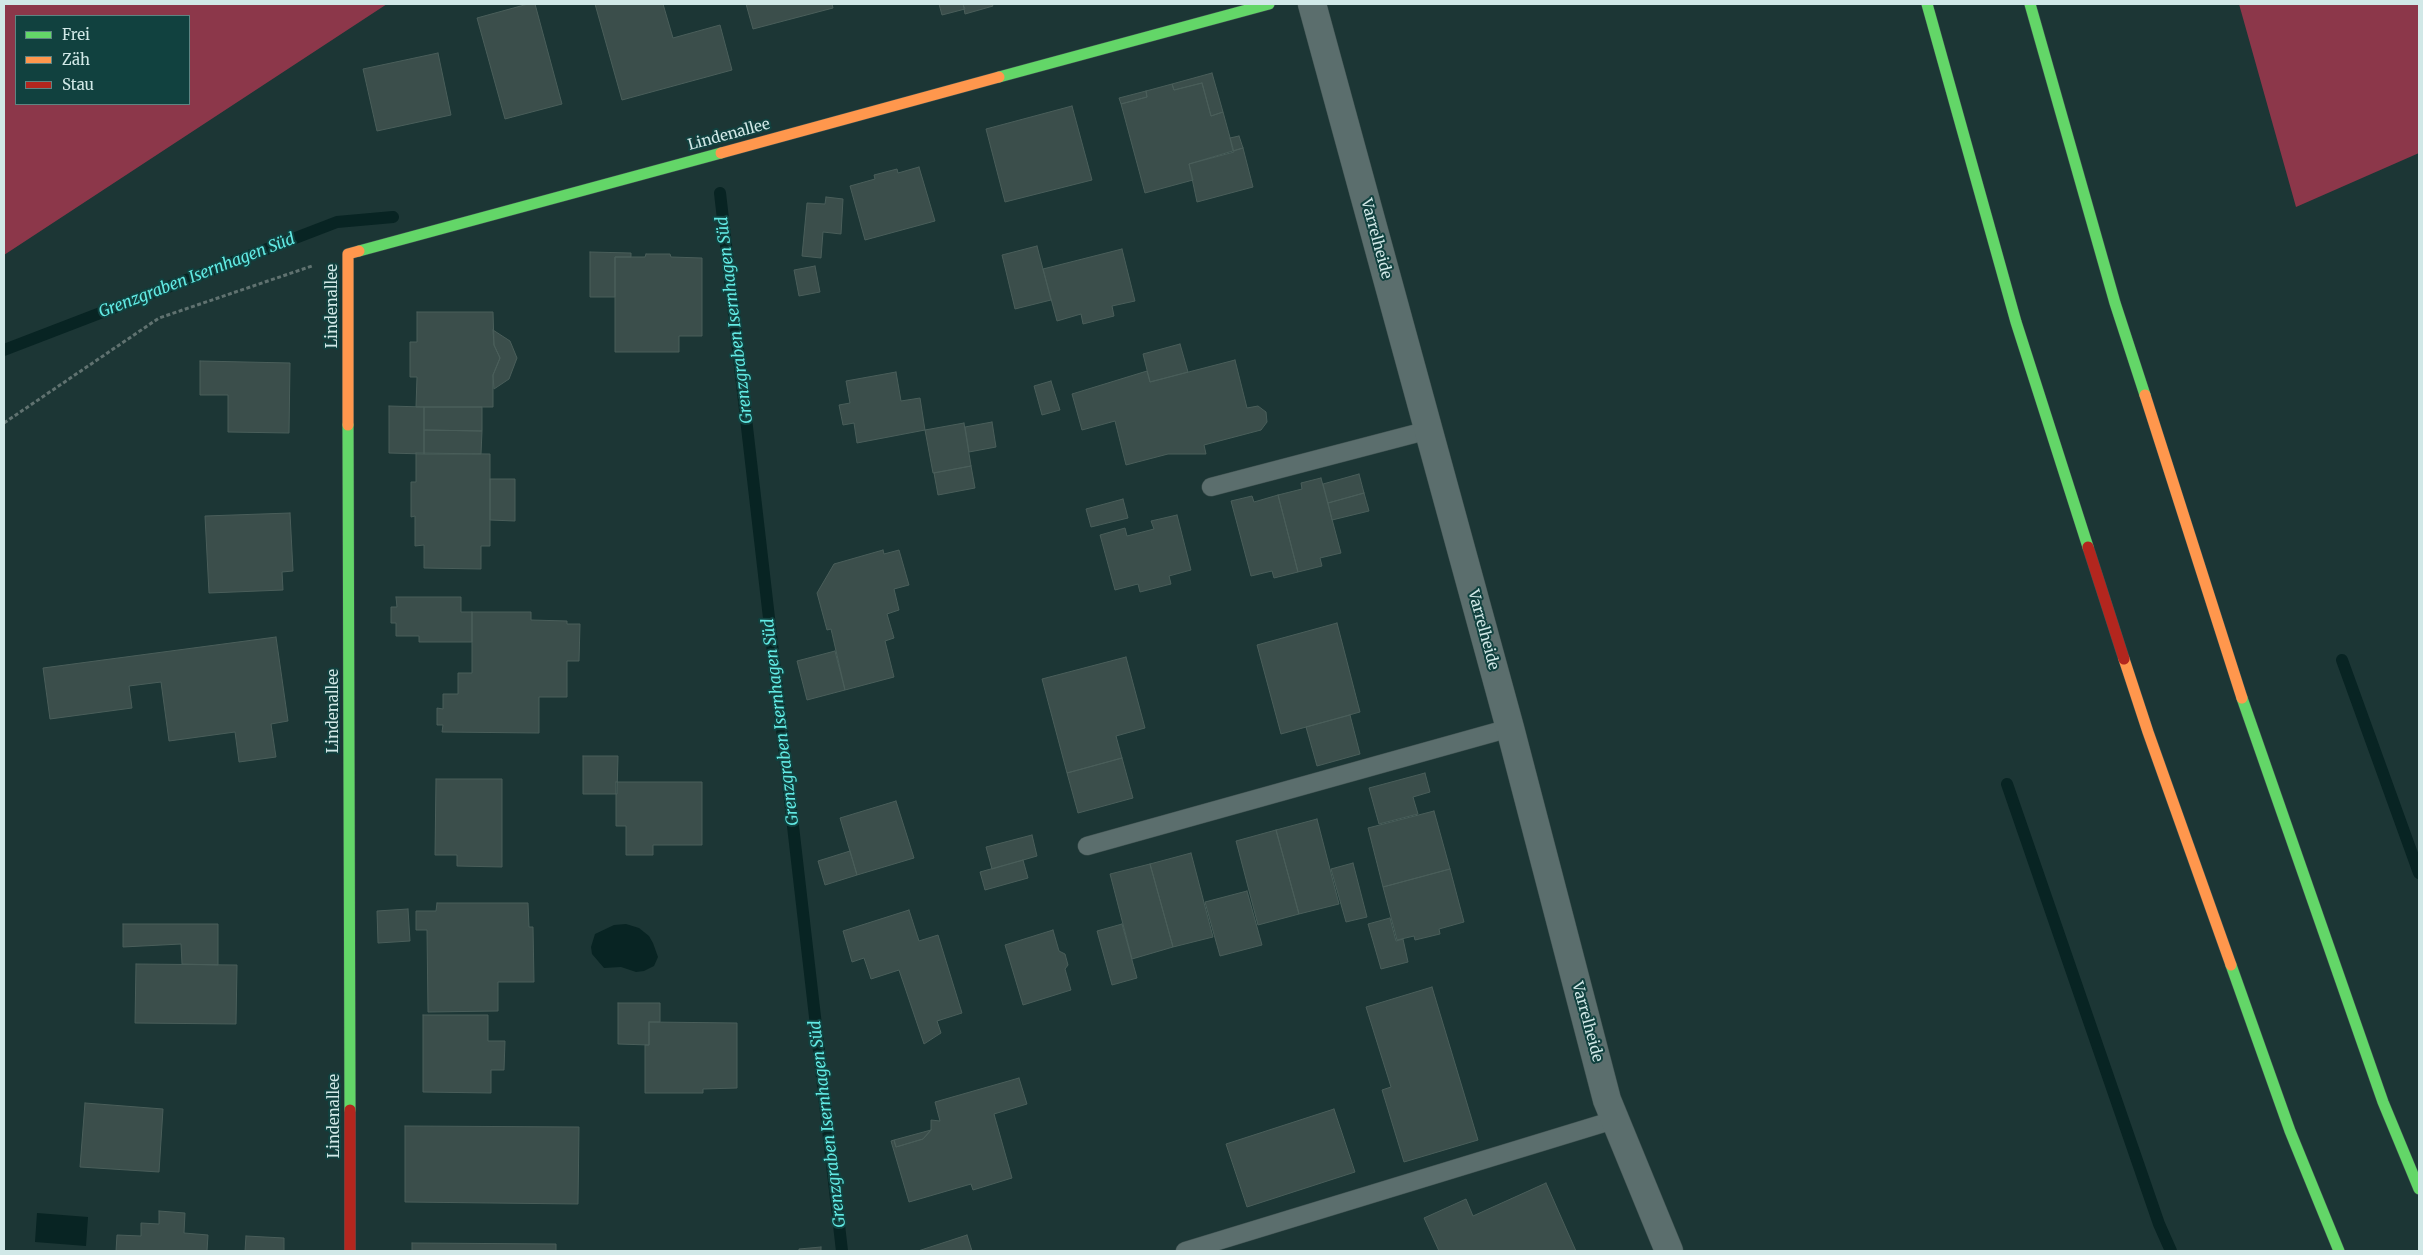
<!DOCTYPE html>
<meta charset="utf-8">
<style>
body{margin:0}
#map{position:relative;width:2423px;height:1255px;overflow:hidden;background:#1c3635;font-family:Merriweather,serif}
canvas{display:block}
.frame{position:absolute;inset:0;border:5px solid #d1e8e7;pointer-events:none}
.legend{position:absolute;left:15px;top:15px;width:175px;height:90px;box-sizing:border-box;background:#11413f;border:1px solid #5e8482;margin:0;padding:6px 9px;list-style:none;font-size:15px;color:#d1e8e7}
.legend li{display:flex;align-items:center;gap:10px;height:25px}
.legend b{width:25px;border:1px solid #5e8482}
</style>
<div id="map">
<canvas width="2423" height="1255"></canvas>
<div class="frame"></div>
<ul class="legend">
<li><b style="height:6px;background:#63d668"></b>Frei</li>
<li><b style="height:6px;background:#ff974d"></b>Zäh</li>
<li><b style="height:6px;background:#b3261e"></b>Stau</li>
</ul>
</div>
<script>
const context = document.querySelector('canvas').getContext('2d');
context.lineJoin = 'round';
function paint(path, color) { context.fillStyle = color; context.fill(path, 'evenodd'); }
const shape = rows => new Path2D(rows.map(r => 'M' + r).join(''));
function strokePath(path, color, width, dash) { context.strokeStyle = color; context.lineWidth = width; context.lineCap = dash ? 'butt' : 'round'; context.setLineDash(dash || []); context.stroke(path); }
function write(font, color, halo, rows, align = 'center') {
  context.font = font + ' Merriweather,serif'; context.lineWidth = 4; context.setLineDash([]); context.textBaseline = 'middle'; context.strokeStyle = halo; context.fillStyle = color; for (const [text, x, y, turn = 0] of rows) {
    context.save(); context.translate(x, y); context.rotate((+turn || 0) * Math.PI / 180); context.textAlign = isNaN(turn) ? turn : align; if (halo) context.strokeText(text, 0, 0); context.fillText(text, 0, 0); context.restore();
  }
}
paint(shape([
 [4,4,387,4,4,255],
 [16,16,189,16,189,104,16,104],
 [2239,4,2419,4,2419,153,2296,207]
]), '#8c374a');
paint(shape([
 [626,924,639,928,649,936,653,943,658,957,654,966,644,971,636,972,621,967,604,968,592,954,591,947,595,934,614,925],
 [37,1213,88,1217,86,1246,35,1242]
]), '#082423');
strokePath(shape([
 [720,193,842,1251],
 [4,350,337,222,393,217],
 [2342,660,2419,873],
 [2007,784,2159,1224,2171,1251]
]), '#082423', 12);
const building = shape([
 [528,4,535,4,562,104,505,119,477,18,528,4],
 [595,4,663,4,673,38,720,25,732,70,622,100,595,4],
 [746,4,832,4,833,8,753,29,746,4],
 [939,4,963,4,965,9,942,15,939,4],
 [963,4,992,4,993,6,965,14,963,4],
 [438,53,451,115,377,131,363,69,438,53],
 [1212,73,1223,112,1211,116,1202,83,1174,90,1172,84,1212,73],
 [1202,83,1211,116,1223,112,1234,152,1189,164,1193,180,1145,193,1121,104,1147,97,1146,91,1172,84,1174,90,1202,83],
 [1146,91,1147,97,1121,104,1119,98,1146,91],
 [1072,106,1092,180,1005,202,986,129,1072,106],
 [1239,136,1243,148,1233,151,1230,138,1239,136],
 [1243,148,1253,187,1197,202,1189,164,1243,148],
 [919,167,935,221,865,240,850,186,875,179,874,175,897,169,898,173,919,167],
 [826,197,843,199,841,234,823,232,821,258,802,256,807,203,825,204,826,197],
 [1037,246,1051,300,1015,309,1002,255,1037,246],
 [1122,249,1135,301,1112,306,1114,316,1083,324,1081,314,1057,321,1043,269,1122,249],
 [590,252,631,253,631,257,615,257,615,297,590,297,590,252],
 [646,254,670,254,671,257,702,258,702,336,679,336,679,352,615,352,615,257,645,257,646,254],
 [815,266,820,292,799,296,794,270,815,266],
 [417,312,493,312,494,345,500,358,493,375,493,407,416,407,417,377,410,377,410,342,417,342,417,312],
 [493,330,510,341,517,358,509,379,494,389,493,375,500,358,494,345,493,330],
 [1180,344,1188,372,1150,382,1143,354,1180,344],
 [1235,360,1247,408,1258,406,1266,412,1267,422,1261,430,1204,445,1206,454,1168,454,1126,465,1115,421,1082,430,1072,394,1147,371,1150,382,1235,360],
 [200,361,290,363,289,433,228,432,228,395,200,395,200,361],
 [896,372,901,401,920,398,925,430,857,443,854,423,843,425,839,405,850,403,846,381,896,372],
 [1051,381,1060,410,1042,415,1034,386,1051,381],
 [389,406,424,407,424,454,389,453,389,406],
 [424,407,482,407,482,431,424,430,424,407],
 [992,422,996,447,969,452,965,427,992,422],
 [964,423,971,466,933,473,925,430,964,423],
 [424,430,482,431,481,454,424,454,424,430],
 [416,453,490,454,490,546,481,546,481,569,424,568,424,545,415,546,415,516,411,517,411,482,416,482,416,453],
 [971,466,975,488,938,495,934,473,971,466],
 [1359,474,1364,493,1328,503,1323,484,1359,474],
 [1321,478,1341,553,1320,558,1322,566,1298,572,1278,495,1302,489,1301,483,1321,478],
 [490,479,515,479,515,521,490,520,490,479],
 [1364,493,1369,511,1332,520,1328,503,1364,493],
 [1278,495,1298,572,1274,578,1272,571,1251,576,1231,501,1252,496,1254,502,1278,495],
 [1123,499,1128,518,1091,527,1086,509,1123,499],
 [290,513,293,571,282,572,283,590,209,593,205,516,290,513],
 [1177,515,1191,570,1169,576,1171,584,1140,592,1138,584,1115,590,1100,535,1125,528,1127,536,1154,529,1151,521,1177,515],
 [883,550,884,554,899,550,909,585,894,589,899,610,887,614,894,638,885,641,894,677,845,690,831,629,827,630,817,593,834,564,883,550],
 [396,597,461,597,461,612,472,612,472,642,419,642,419,636,396,636,396,623,391,623,391,607,397,607,396,597],
 [472,612,531,612,531,620,567,621,567,624,580,624,579,661,567,661,567,697,539,697,539,733,442,732,443,725,437,725,437,708,443,709,443,694,458,694,458,673,472,673,472,612],
 [1337,623,1360,712,1281,734,1257,645,1337,623],
 [276,637,288,721,271,724,276,757,239,762,235,732,169,741,161,682,129,686,132,708,50,719,43,668,276,637],
 [835,651,845,690,807,700,797,661,835,651],
 [1126,657,1145,728,1116,736,1122,758,1067,773,1042,679,1126,657],
 [1350,715,1360,754,1317,766,1306,727,1350,715],
 [583,756,618,756,617,794,583,794,583,756],
 [1122,758,1133,798,1078,813,1067,773,1122,758],
 [1425,773,1430,792,1413,797,1418,814,1379,824,1369,788,1425,773],
 [436,779,502,779,502,867,457,866,457,855,435,855,436,779],
 [616,782,702,782,702,845,653,845,653,855,626,855,626,826,616,826,616,782],
 [896,801,914,858,857,875,840,818,896,801],
 [1434,811,1450,869,1383,887,1368,828,1434,811],
 [1317,819,1339,904,1299,914,1276,830,1317,819],
 [1276,830,1299,914,1258,925,1236,841,1276,830],
 [1032,835,1037,856,992,869,986,847,1032,835],
 [850,851,857,875,825,885,818,861,850,851],
 [1191,853,1213,937,1173,947,1150,864,1191,853],
 [1023,860,1028,878,985,890,980,872,1023,860],
 [1353,863,1367,917,1346,922,1331,869,1353,863],
 [1150,864,1173,947,1132,959,1110,874,1150,864],
 [1450,869,1464,922,1439,929,1440,934,1415,940,1414,936,1397,940,1383,887,1450,869],
 [1247,891,1262,945,1220,956,1205,902,1247,891],
 [437,903,528,903,529,927,533,927,534,982,498,982,498,1011,428,1012,427,930,416,930,416,911,436,911,437,903],
 [408,909,410,941,378,943,377,911,408,909],
 [909,910,919,941,938,935,962,1013,937,1021,941,1033,924,1044,899,970,871,979,864,958,852,962,843,931,909,910],
 [1390,918,1396,941,1403,939,1408,962,1381,969,1368,924,1390,918],
 [123,924,218,924,218,965,182,964,181,944,123,947,123,924],
 [1122,924,1137,978,1112,985,1097,931,1122,924],
 [1053,930,1059,951,1065,954,1068,965,1065,969,1071,990,1023,1005,1005,945,1053,930],
 [136,964,237,965,236,1024,135,1023,136,964],
 [1432,987,1478,1140,1404,1162,1382,1090,1391,1087,1366,1007,1432,987],
 [618,1003,660,1003,660,1022,649,1022,649,1045,618,1044,618,1003],
 [423,1015,488,1015,488,1041,505,1041,504,1070,491,1070,491,1093,423,1092,423,1015],
 [649,1022,737,1023,737,1088,703,1089,703,1093,645,1093,645,1045,649,1045,649,1022],
 [1019,1078,1027,1104,994,1114,1012,1178,973,1190,971,1184,909,1202,891,1141,894,1140,896,1147,923,1139,931,1130,931,1120,940,1121,935,1102,1019,1078],
 [85,1103,163,1109,159,1172,80,1167,85,1103],
 [1334,1109,1355,1172,1247,1207,1226,1144,1334,1109],
 [405,1126,579,1127,578,1204,405,1202,405,1126],
 [931,1130,923,1139,896,1147,894,1140,931,1130],
 [1546,1183,1576,1251,1439,1251,1424,1218,1466,1199,1473,1216,1546,1183],
 [159,1211,185,1213,184,1233,208,1235,207,1251,116,1251,117,1235,141,1236,141,1223,159,1224,159,1211],
 [967,1235,972,1251,918,1251,967,1235],
 [246,1236,284,1238,284,1251,245,1251,246,1236],
 [412,1243,556,1244,556,1251,412,1251,412,1243],
 [821,1247,821,1251,799,1251,799,1249,821,1247]
]);
paint(building, '#3b4e4b');
strokePath(building, '#4a5e5a', 1);
const lane = shape([
 [1211,487,1429,430],
 [1087,846,1510,728],
 [1185,1251,1614,1120]
]);
const street = shape([
 [1312,4,1510,728,1607,1100,1669,1251]
]);
const fast = shape([
 [1927,4,2016,322,2088,547],
 [2030,4,2115,303,2145,395],
 [999,77,1269,4],
 [359,251,721,153],
 [348,425,350,1110],
 [2242,698,2383,1102,2419,1189],
 [2231,965,2290,1131,2339,1251]
]);
const slow = shape([
 [721,153,999,77],
 [2145,395,2242,698],
 [348,425,348,254,359,251],
 [2124,659,2148,732,2231,965]
]);
const jam = shape([
 [2088,547,2124,659],
 [350,1110,350,1251]
]);
strokePath(lane, '#3e5150', 19);
strokePath(street, '#3e5150', 29);
strokePath(fast, '#3e5150', 12);
strokePath(slow, '#3e5150', 12);
strokePath(jam, '#3e5150', 12);
strokePath(shape([
 [4,423,159,318,312,266]
]), '#607270', 3, [4, 2.5]);
strokePath(lane, '#5b6e6d', 18);
strokePath(street, '#5b6e6d', 28);
strokePath(fast, '#63d668', 11);
strokePath(slow, '#ff974d', 11);
strokePath(jam, '#b3261e', 11);
write('15px', '#d1e8e7', '#11413f', [
 ["Lindenallee",729,135,-15],
 ["Varrelheide",1376,239,75],
 ["Lindenallee",333,306,-90],
 ["Varrelheide",1483,630,75],
 ["Lindenallee",334,711,-90],
 ["Varrelheide",1587,1022,75],
 ["Lindenallee",335,1116,-90]
]);
write('italic 16px', '#62eae4', '#11413f', [
 ["Grenzgraben Isernhagen Süd",197,276,-21],
 ["Grenzgraben Isernhagen Süd",735,320,-97],
 ["Grenzgraben Isernhagen Süd",781,722,-97],
 ["Grenzgraben Isernhagen Süd",828,1124,-97]
]);
</script>
